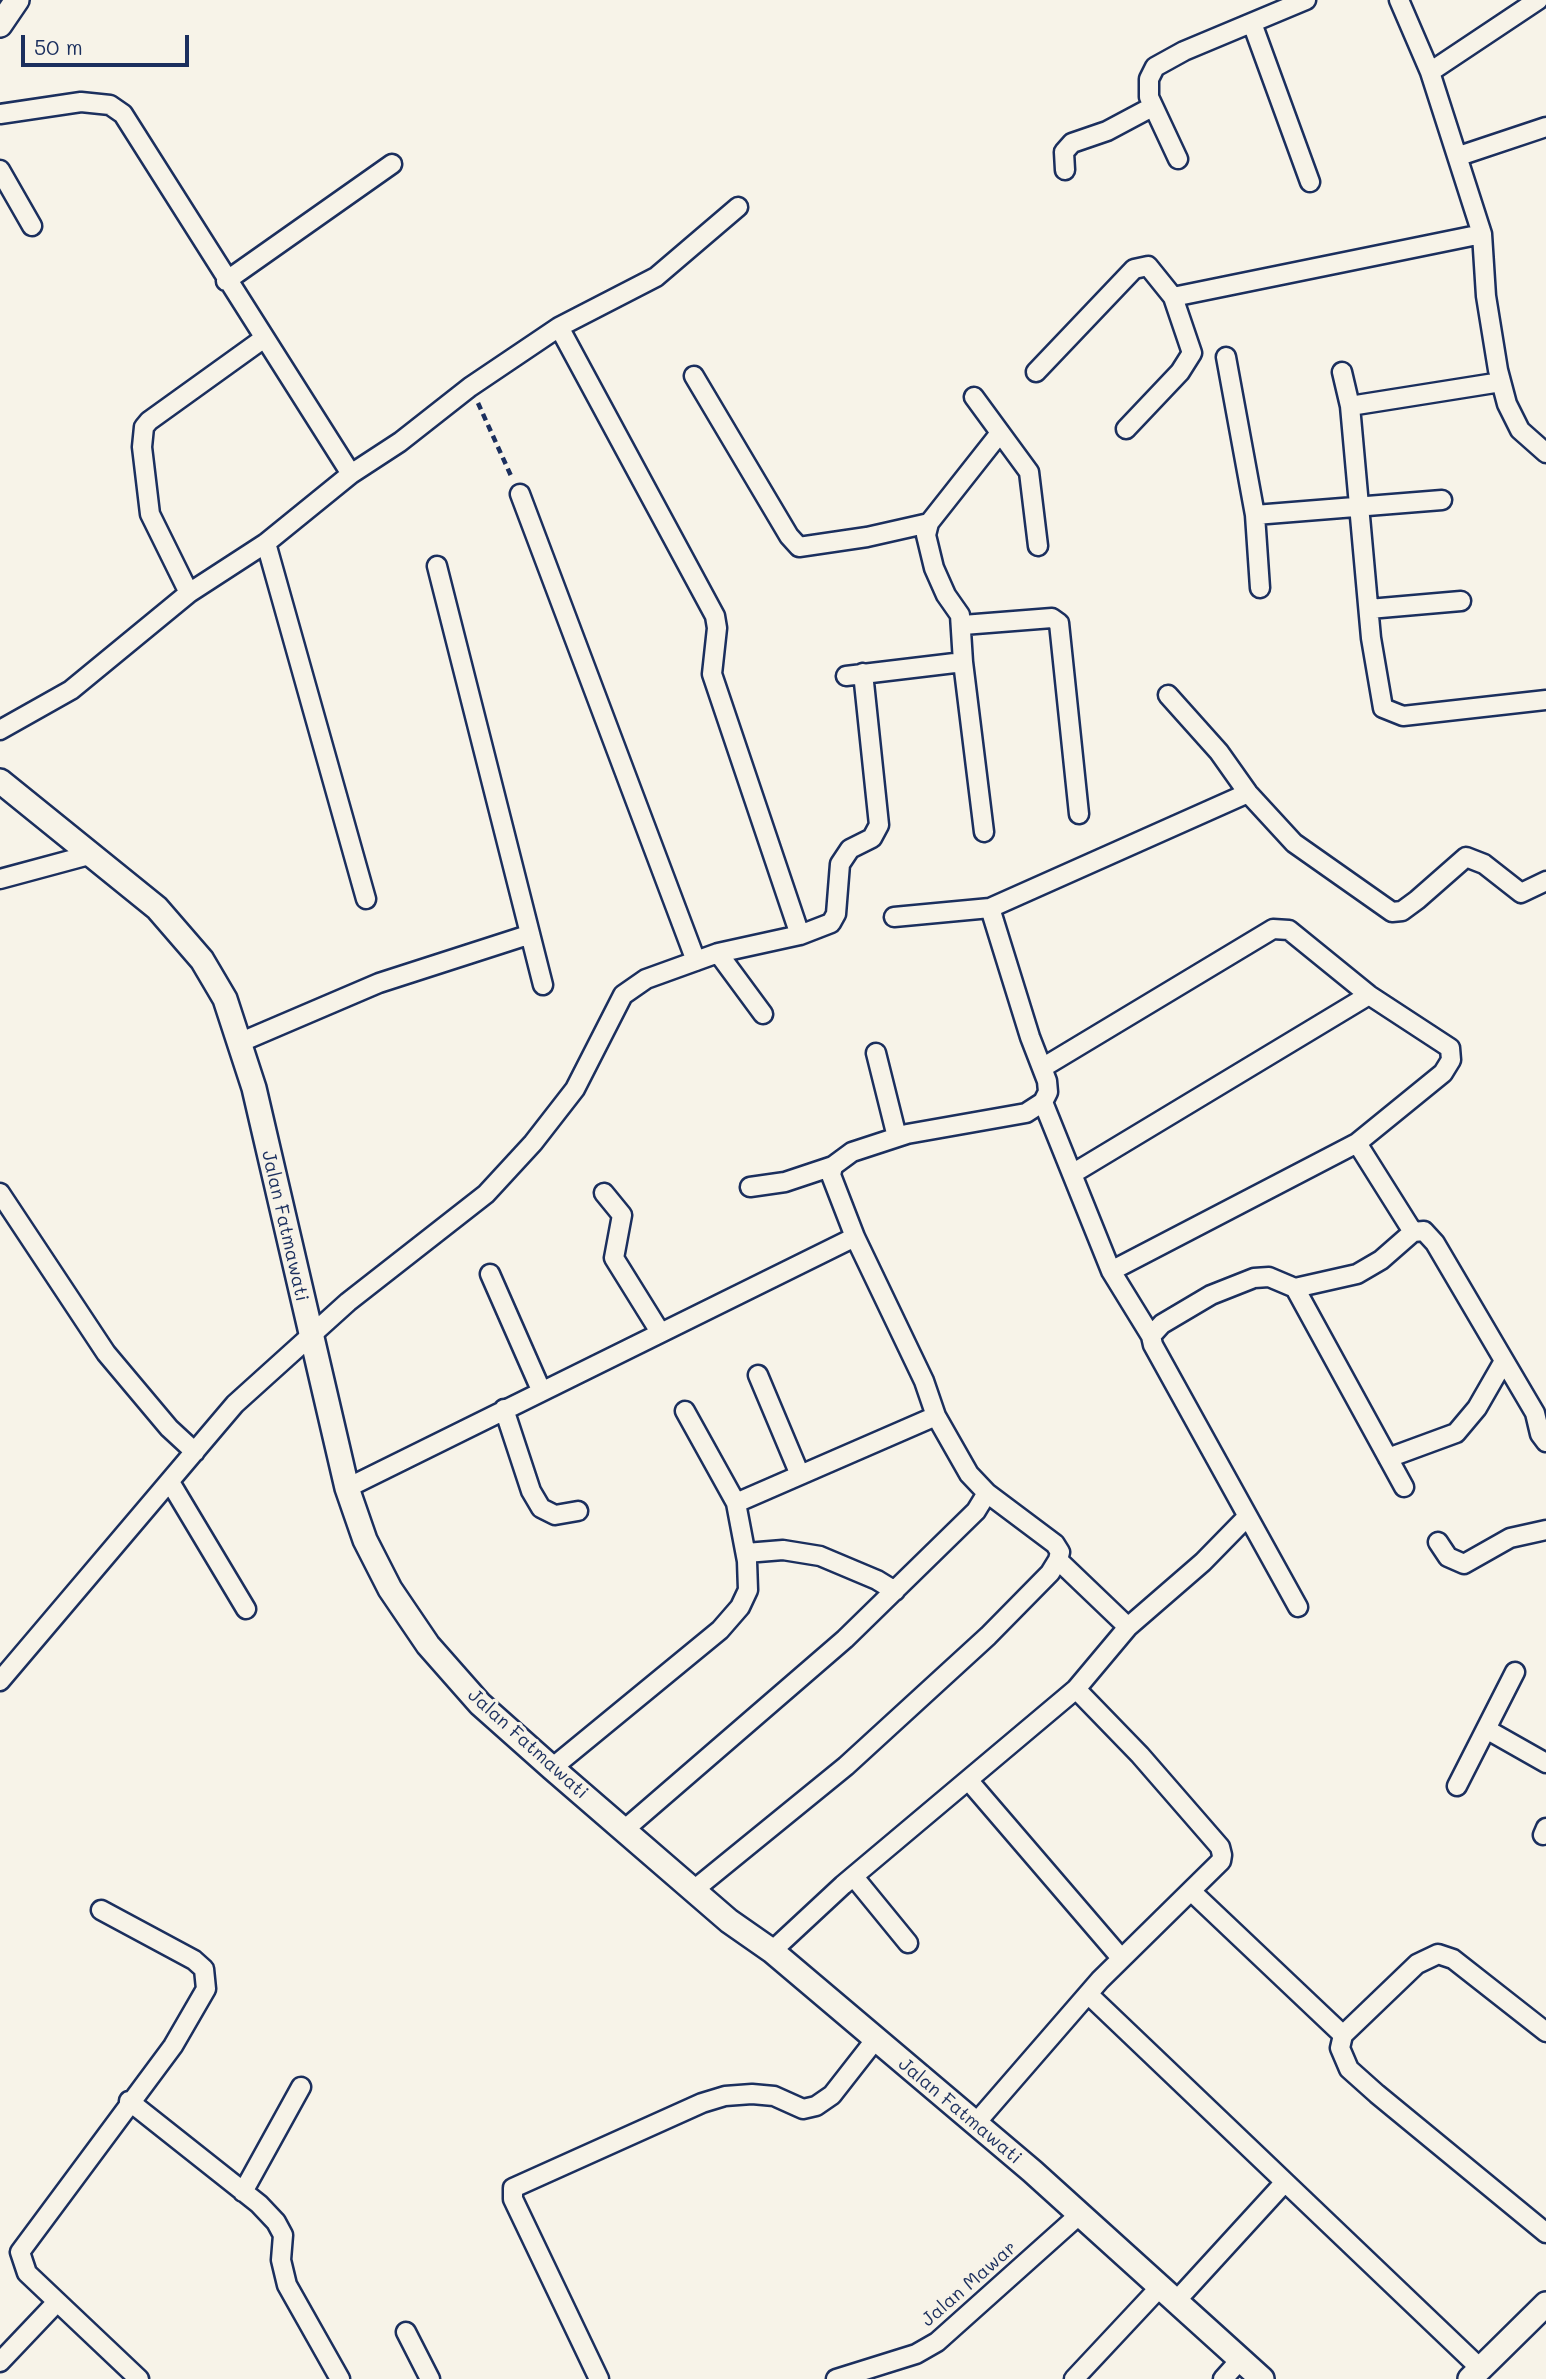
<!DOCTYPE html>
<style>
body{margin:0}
#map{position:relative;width:1546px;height:2379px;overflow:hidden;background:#f7f3e8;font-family:Mali,sans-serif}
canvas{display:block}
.scale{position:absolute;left:21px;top:35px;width:168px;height:32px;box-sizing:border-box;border:4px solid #1b2f5e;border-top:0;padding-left:9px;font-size:21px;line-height:24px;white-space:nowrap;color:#1b2f5e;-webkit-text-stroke:5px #f7f3e8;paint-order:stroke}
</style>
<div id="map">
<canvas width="1546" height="2379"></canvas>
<div class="scale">50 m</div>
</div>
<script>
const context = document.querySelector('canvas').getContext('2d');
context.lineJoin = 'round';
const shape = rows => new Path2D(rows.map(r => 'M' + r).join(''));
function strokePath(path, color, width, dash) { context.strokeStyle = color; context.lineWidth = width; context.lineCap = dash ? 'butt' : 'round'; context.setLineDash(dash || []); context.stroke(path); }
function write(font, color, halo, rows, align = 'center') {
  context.font = font + ' Mali,sans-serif'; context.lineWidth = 6; context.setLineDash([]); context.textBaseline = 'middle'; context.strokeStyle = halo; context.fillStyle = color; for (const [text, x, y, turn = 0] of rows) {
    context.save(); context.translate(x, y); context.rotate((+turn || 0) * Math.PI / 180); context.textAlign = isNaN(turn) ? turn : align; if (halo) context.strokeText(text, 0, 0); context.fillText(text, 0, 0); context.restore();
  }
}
const minor = shape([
 [1399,0,1430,72,1482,234,1486,296,1498,370,1507,404,1520,430,1546,453],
 [1252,23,1310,182],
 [1430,72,1538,0],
 [0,114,81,102,110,105,123,114,351,474,266,543,189,593,71,690,0,730],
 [1459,156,1546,127],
 [1178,159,1149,97,1149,79,1155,67,1184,51,1306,0],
 [0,170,32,226],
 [1065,170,1064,152,1072,143,1107,131,1152,107],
 [226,281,392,164],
 [1173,297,1482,234],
 [559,327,656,277,738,207],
 [1226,357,1255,515,1260,588],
 [1036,372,1134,269,1148,266,1173,297,1192,353,1180,372,1126,429],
 [1342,372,1350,406,1371,638,1383,708,1403,716,1546,700],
 [694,376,789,536,799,547,867,537,929,523],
 [974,397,1029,472,1038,546],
 [1350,406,1501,382],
 [351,474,400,442,470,387,559,327,715,616,717,628,712,674,800,935],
 [520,494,696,961],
 [1255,515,1442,500],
 [266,543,366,899],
 [437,566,543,985],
 [189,593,150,514,142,447,144,427,149,421,263,339],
 [1369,609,1461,601],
 [963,625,1052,618,1059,623,1079,814],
 [963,662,960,615,946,595,934,568,926,535,929,523,1000,433],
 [846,676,963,662,984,832],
 [1168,695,1219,752,1248,793,1294,843,1392,912,1402,911,1417,900,1466,857,1484,864,1521,893,1546,881],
 [0,879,89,855],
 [894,917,990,908,1248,793],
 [718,953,763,1014],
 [241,1042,379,983,528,935],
 [876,1053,897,1137],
 [1042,1068,1273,929,1289,930,1369,995,1450,1048,1451,1060,1443,1073,1357,1143,1111,1271],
 [1043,1102,1111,1271,1151,1336],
 [1357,1143,1413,1232],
 [1072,1174,1369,995],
 [750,1187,785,1182,833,1166],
 [0,1193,106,1353,169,1428,195,1452],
 [604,1193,622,1215,614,1258,660,1332],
 [490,1274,541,1390],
 [1295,1288,1357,1274,1381,1260,1413,1232,1424,1231,1435,1243,1535,1413,1540,1434,1546,1442],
 [758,1375,800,1475],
 [504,1409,531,1491,541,1508,555,1515,578,1511],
 [1388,1458,1456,1433,1477,1408,1504,1361],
 [170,1482,246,1609],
 [347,1488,855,1237],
 [736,1503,936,1416],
 [1438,1542,1448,1557,1464,1564,1510,1538,1546,1530],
 [746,1553,783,1550,820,1556,877,1580,895,1591],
 [1058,1560,1128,1627],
 [1298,1607,1153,1345,1151,1336,1162,1324,1211,1295,1254,1278,1269,1277,1295,1288,1404,1487],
 [0,1681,235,1404,348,1302,486,1194,533,1143,575,1089,623,995,646,979,718,953,800,935,831,923,836,914,840,864,850,849,872,838,879,825,863,673],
 [1486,1729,1546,1763],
 [552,1768,720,1630,740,1607,748,1590,747,1561,736,1503,685,1411],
 [969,1781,1121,1958],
 [1457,1786,1515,1672],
 [624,1830,845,1639,976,1511,987,1493],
 [1543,1835,1546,1828],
 [854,1877,908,1943],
 [695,1889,846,1766,988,1636,1050,1573,1058,1560,1060,1552,1055,1544,987,1493,969,1474,936,1416,924,1381,855,1237,831,1175,833,1166,852,1152,907,1134,1026,1113,1043,1102,1048,1092,1047,1081,1030,1037,990,908],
 [1191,1891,1343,2035],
 [101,1910,194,1960,204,1969,206,1989,173,2046,20,2252,27,2273,139,2379],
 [772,1951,843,1885,1076,1689,1128,1627,1203,1562,1247,1517],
 [1088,1994,1481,2369],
 [1546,2032,1453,1959,1438,1954,1417,1964,1343,2035,1340,2048,1349,2069,1377,2094,1546,2233],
 [129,2101,259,2204,276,2222,283,2235,281,2260,287,2285,340,2379],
 [975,2124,1100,1980,1221,1861,1222,1855,1220,1847,1140,1755,1076,1689],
 [243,2192,301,2087],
 [1177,2300,1285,2182],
 [406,2332,430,2379],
 [0,2362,57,2302],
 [599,2379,513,2199,513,2188,702,2103,725,2096,752,2094,774,2096,803,2109,816,2106,832,2095,875,2040],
 [836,2379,916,2354,937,2342,1079,2215],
 [1074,2379,1161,2286],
 [1223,2379,1241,2359]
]);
const tertiary = shape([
 [0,25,17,0],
 [0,781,157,908,202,960,225,999,254,1088,347,1488,365,1540,390,1589,428,1645,480,1704,552,1768,729,1921,772,1951,1032,2171,1262,2379],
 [1470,2379,1546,2304]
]);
strokePath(minor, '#1b2f5e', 23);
strokePath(tertiary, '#1b2f5e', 28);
strokePath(shape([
 [478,403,512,478]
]), '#1b2f5e', 4.5, [7, 5]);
strokePath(minor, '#f7f3e8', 18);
strokePath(tertiary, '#f7f3e8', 23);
write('19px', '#1b2f5e', '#f7f3e8', [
 ["Jalan Fatmawati",285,1226,77],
 ["Jalan Fatmawati",528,1744,42],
 ["Jalan Fatmawati",960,2111,40],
 ["Jalan Mawar",969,2284,-41]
]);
</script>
